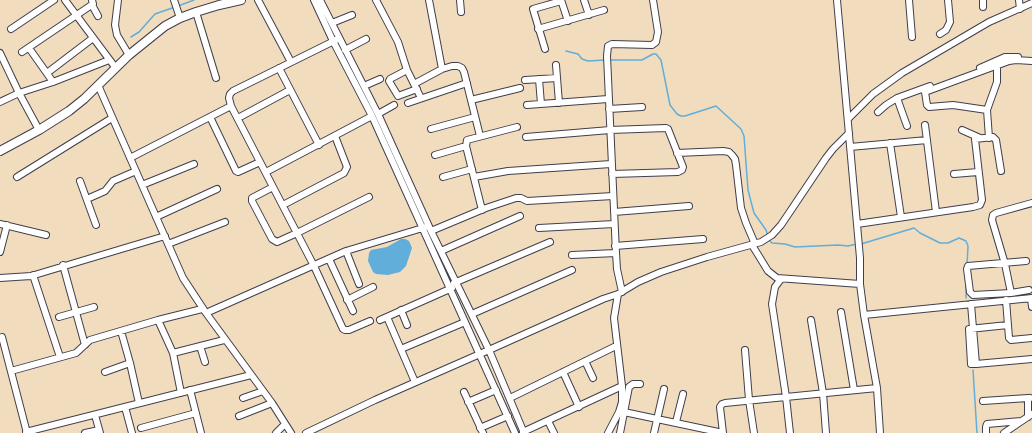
<!DOCTYPE html>
<style>
body{margin:0}
canvas{display:block;background:#f1ddbd}
</style>
<canvas width="1032" height="433"></canvas>
<script>
const context = document.querySelector('canvas').getContext('2d');
context.lineJoin = 'round';
function paint(path, color) { context.fillStyle = color; context.fill(path, 'evenodd'); }
const shape = rows => new Path2D(rows.map(r => 'M' + r).join(''));
function strokePath(path, color, width, dash) { context.strokeStyle = color; context.lineWidth = width; context.lineCap = dash ? 'butt' : 'round'; context.setLineDash(dash || []); context.stroke(path); }
paint(shape([
 [401,239,405,239,409,241,412,248,406,266,400,272,388,275,376,274,373,272,368,261,369,253,371,250,387,247]
]), '#61aeda');
strokePath(shape([
 [178,6,194,0],
 [131,37,139,32,155,14,175,7],
 [566,51,578,54,582,59,588,61,605,60],
 [609,60,642,60,653,54,656,54,661,60,670,105,677,114,681,116,685,116,716,106,741,129,744,136,748,190,754,213,766,230,768,236],
 [769,240,772,243,785,244,795,247,838,245,848,246,857,244],
 [861,244,914,228,920,233,940,243,948,243,959,238,966,241,968,246,967,265],
 [966,298,966,284],
 [973,370,977,433]
]), '#61aeda', 1.5);
const minor = shape([
 [65,0,115,67],
 [118,0,115,25,117,35,129,55],
 [174,0,180,18],
 [258,0,291,62],
 [314,0,333,41,372,116,515,433],
 [320,0,378,114,431,231,489,350,524,433],
 [376,0,398,42,407,70,421,98],
 [429,0,442,69],
 [460,0,461,12],
 [561,0,568,21],
 [584,0,589,15],
 [837,0,860,258,860,284,864,315,877,388,880,433],
 [909,0,912,37],
 [983,0,983,7],
 [1019,0,1020,9],
 [92,5,98,16],
 [196,12,216,78],
 [332,23,352,15],
 [11,29,54,0],
 [538,29,604,10],
 [940,34,946,30,950,22,948,0],
 [336,40,233,91,230,94,229,98,231,106,314,266,343,329,345,330,349,330,370,321],
 [29,48,53,82],
 [545,49,533,9,561,1],
 [345,50,366,39],
 [22,52,93,4,92,0],
 [0,53,19,93,39,130],
 [556,65,559,103],
 [279,68,319,145],
 [980,68,1005,57,1018,57],
 [407,70,390,79,389,81,398,96,417,89],
 [47,73,93,38],
 [539,79,541,104],
 [525,80,557,78],
 [414,84,442,69,452,66,458,66,462,68,464,72,480,136],
 [98,85,183,278,206,313,272,403,291,433],
 [364,86,380,79],
 [897,98,907,126],
 [471,100,520,88],
 [0,102,19,93,53,82,109,60],
 [408,103,467,83],
 [527,105,608,99],
 [609,109,642,107],
 [987,110,953,105,929,107,927,105,925,92,1009,61,1016,60,1032,61],
 [878,112,886,105,897,98,930,86],
 [378,114,394,105],
 [210,117,236,171,238,172,260,162],
 [238,118,290,90],
 [848,119,873,94,902,73,989,22,1032,3],
 [925,125,936,212],
 [431,129,475,117],
 [962,130,980,138],
 [526,137,610,130,666,128,668,129,683,167,682,170,678,172,612,174],
 [989,138,987,110,997,82,997,66],
 [890,143,901,217],
 [850,147,927,140],
 [677,153,723,151,729,152,732,155,735,159,736,165,741,208,746,223,755,244],
 [435,155,466,146],
 [130,158,231,106],
 [266,172,372,116],
 [954,174,978,172],
 [17,177,112,118],
 [443,177,472,169],
 [474,177,508,171,611,164],
 [80,181,96,225],
 [142,185,194,164],
 [273,187,252,198,252,201,272,239,277,242,297,233,369,197],
 [87,199,105,191,113,181,136,171],
 [283,205,344,173,347,167,335,136],
 [482,210,466,146,467,140,517,127],
 [614,212,689,206],
 [156,217,217,189],
 [0,224,46,235],
 [857,224,973,207,980,205,982,200,975,139,993,137,996,140,1001,171],
 [539,228,614,224],
 [431,231,486,208,516,198,521,198,527,201,613,196],
 [168,244,225,222],
 [752,245,768,271,777,278,860,284],
 [615,246,703,239],
 [346,251,359,284],
 [441,251,520,216],
 [0,252,7,225],
 [572,255,616,253],
 [329,259,353,311],
 [1026,261,968,266,967,269,970,292,973,295,1011,293,1029,290],
 [63,265,85,345],
 [33,275,60,357],
 [0,278,31,276,165,236],
 [781,279,775,287,772,304,786,397,790,433],
 [454,283,550,242],
 [622,292,617,269,616,253,607,56,608,46,612,44,652,45,656,42,658,32,653,0],
 [1011,293,1005,264,992,220,993,215,996,213,1032,203],
 [1031,298,1032,307],
 [347,300,373,287],
 [1006,300,1009,338,1011,340,1032,338],
 [971,304,976,364],
 [401,310,407,325],
 [841,312,854,390],
 [206,313,346,251,426,227],
 [472,314,572,270],
 [864,315,1032,298],
 [59,317,94,307],
 [387,317,415,382],
 [158,320,173,353,181,393],
 [380,320,452,288],
 [811,320,823,393,826,433],
 [1008,325,969,329,971,364,976,364,1032,359],
 [121,331,130,363,139,403],
 [2,337,27,433],
 [200,346,205,362],
 [401,349,465,322],
 [745,350,749,400,754,433],
 [173,353,224,340],
 [585,361,593,378],
 [11,371,76,353,90,340,158,320,202,309],
 [105,372,130,363],
 [563,372,579,407],
 [190,390,201,433],
 [464,392,483,433],
 [243,398,263,391],
 [510,398,616,346],
 [983,401,1028,398],
 [468,402,496,390],
 [125,407,132,433],
 [624,412,723,433],
 [95,415,100,433],
 [239,416,272,403],
 [1028,417,1028,400,1030,398],
 [548,421,554,433],
 [676,422,683,394],
 [141,428,196,413],
 [480,428,508,416],
 [26,432,251,375],
 [523,432,622,386],
 [85,433,99,430],
 [276,433,285,424],
 [306,433,375,400,489,350,603,299,618,294,638,282,661,272,707,257,761,242,772,235,781,225,826,158,833,149,849,133],
 [608,433,619,412,622,402,622,386,614,318,618,294],
 [620,433,629,387,633,384,640,384],
 [654,433,664,389],
 [723,433,720,407,722,404,725,403,877,388],
 [986,433,986,427,987,424,1021,421],
 [1004,433,1032,414]
]);
const major = shape([
 [0,151,39,130,69,111,84,99,129,55,165,26,180,18,196,12,219,5,241,0]
]);
strokePath(minor, '#413e4e', 8);
strokePath(major, '#413e4e', 10);
strokePath(minor, '#fff', 6);
strokePath(major, '#fff', 8);
</script>
